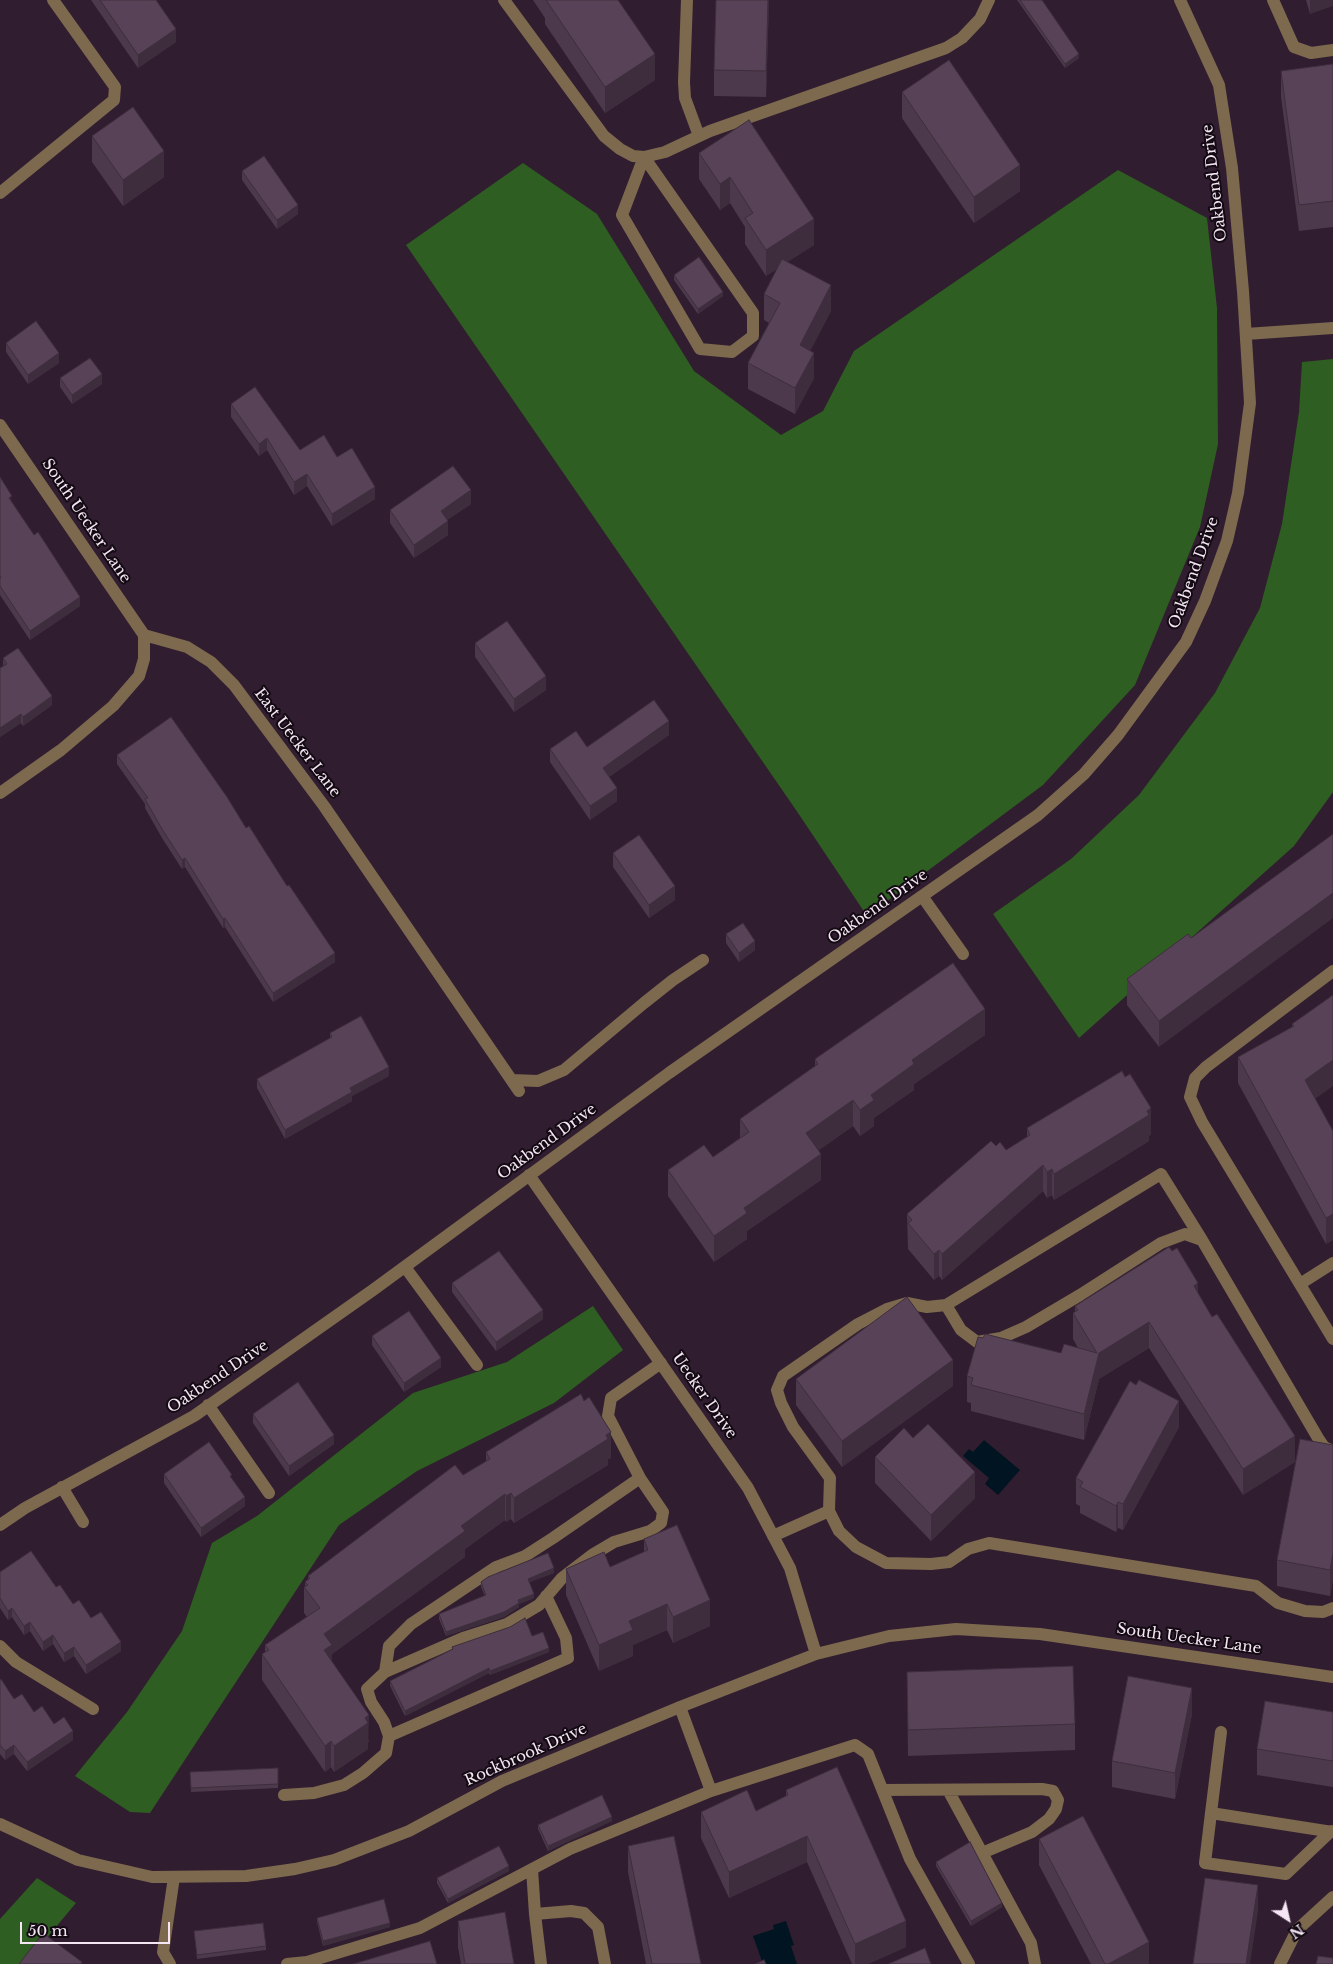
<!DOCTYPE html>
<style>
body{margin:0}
#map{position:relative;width:1333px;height:1964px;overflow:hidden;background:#311d30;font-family:"Libre Baskerville",serif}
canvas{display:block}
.north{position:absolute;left:1263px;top:1894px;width:50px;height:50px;-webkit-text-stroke:4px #130a13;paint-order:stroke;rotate:145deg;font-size:14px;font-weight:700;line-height:20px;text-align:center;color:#f4e6f3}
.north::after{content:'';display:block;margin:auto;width:18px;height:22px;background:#f4e6f3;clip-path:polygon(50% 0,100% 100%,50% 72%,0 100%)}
.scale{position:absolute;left:20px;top:1922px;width:150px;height:22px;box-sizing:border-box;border:2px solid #f4e6f3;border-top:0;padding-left:6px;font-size:15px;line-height:18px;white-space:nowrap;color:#f4e6f3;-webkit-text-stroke:4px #130a13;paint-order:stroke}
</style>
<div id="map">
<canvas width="1333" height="1964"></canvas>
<div class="north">N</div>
<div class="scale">50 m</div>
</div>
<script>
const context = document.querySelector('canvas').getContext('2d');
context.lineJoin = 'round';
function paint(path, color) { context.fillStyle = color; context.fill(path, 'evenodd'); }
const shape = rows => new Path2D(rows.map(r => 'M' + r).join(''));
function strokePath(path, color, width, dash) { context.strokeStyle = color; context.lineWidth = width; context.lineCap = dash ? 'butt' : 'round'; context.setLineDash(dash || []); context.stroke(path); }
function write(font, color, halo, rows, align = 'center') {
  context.font = font + ' "Libre Baskerville",serif'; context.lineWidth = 4; context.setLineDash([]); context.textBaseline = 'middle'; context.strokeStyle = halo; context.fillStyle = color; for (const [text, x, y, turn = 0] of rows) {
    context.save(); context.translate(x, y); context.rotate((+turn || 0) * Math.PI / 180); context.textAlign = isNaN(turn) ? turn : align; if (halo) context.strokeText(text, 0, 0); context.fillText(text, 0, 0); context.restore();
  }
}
paint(shape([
 [523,163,597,214,694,371,781,435,823,411,854,351,1118,170,1207,218,1217,308,1218,444,1200,527,1135,685,1043,785,867,916,796,810,406,245],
 [1333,359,1333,792,1294,846,1079,1038,993,914,1071,859,1139,795,1215,693,1260,608,1282,524,1299,412,1302,362],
 [593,1306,623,1350,554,1403,417,1471,339,1525,150,1813,130,1812,75,1776,127,1712,182,1631,212,1543,257,1516,413,1393,507,1362],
 [37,1878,76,1903,25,1964,0,1964,0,1919]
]), '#2e5e21');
paint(shape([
 [984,1440,1020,1470,998,1495,985,1484,989,1478,963,1456,969,1449,973,1452],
 [786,1921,794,1945,791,1946,797,1964,763,1964,753,1936,774,1929,773,1925]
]), '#001521');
strokePath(shape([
 [504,0,604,136,620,149,633,156,644,157,665,152,710,131,946,48,962,38,980,19,989,0],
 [687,0,684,82,685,98,699,136],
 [1273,0,1294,47,1311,53,1333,50],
 [644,157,753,313,753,336,732,352,700,349,622,215,644,157],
 [0,193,114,100,115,87,53,0],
 [1246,334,1333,328],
 [0,425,144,635],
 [144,635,187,647,211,662,234,685,324,806,519,1091],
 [0,793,61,750,113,706,139,676,144,659,144,635],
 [922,896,963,954],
 [1333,971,1206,1067,1195,1078,1190,1097,1202,1122,1333,1339],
 [512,1080,538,1081,564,1070,644,1003,673,980,703,960],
 [529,1175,748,1488,790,1568,816,1654],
 [405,1267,477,1365],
 [1300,1284,1333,1263],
 [946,1305,961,1330,977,1342,1001,1338,1026,1327,1080,1295,1161,1243,1185,1234,1202,1240,1318,1438,1324,1447,1333,1451],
 [208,1405,269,1493],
 [62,1487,83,1522],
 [829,1511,830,1478,793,1427,781,1403,777,1390,783,1376,858,1324,887,1309,907,1303,927,1307,946,1305,1161,1174,1202,1240],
 [0,1525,25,1508,194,1416,373,1290,669,1073,1038,815,1084,774,1118,735,1186,642,1205,601,1227,541,1238,493,1250,403,1243,291,1232,168,1219,85,1180,0],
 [773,1536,829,1511,839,1531,856,1547,886,1563,931,1564,949,1562,968,1549,989,1543,1256,1586,1278,1603,1305,1611,1323,1612,1333,1608],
 [0,1646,16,1662,93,1709],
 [385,1672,389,1646,411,1624,496,1567,525,1556,553,1538,640,1478],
 [1221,1732,1211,1813,1333,1832],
 [389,1736,568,1658,566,1638,546,1596],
 [883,1790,1042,1789,1053,1791,1058,1800,1056,1809,1049,1819,1032,1832,982,1853],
 [948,1790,1031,1943,1035,1964],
 [711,1791,855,1745,868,1754,910,1859,969,1964],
 [284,1795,314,1793,344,1785,363,1773,386,1753,389,1736,384,1722,371,1702,367,1689,385,1672,463,1638,507,1624,539,1605,562,1578,592,1555,614,1542,650,1531,661,1523,663,1512,640,1478,608,1416,611,1398,661,1363],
 [1211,1813,1205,1863,1286,1874,1331,1831],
 [0,1824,78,1860,152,1877,246,1876,295,1869,334,1860,409,1831,502,1781,680,1707,816,1654,889,1636,956,1629,1040,1634,1333,1677],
 [532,1869,535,1914,541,1964],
 [535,1914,571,1911,584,1913,598,1927,605,1964],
 [170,1964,163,1952,174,1877],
 [287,1964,307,1962,420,1928,570,1849,711,1791,680,1707],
 [1280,1964,1297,1930,1333,1897]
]), '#7d694e', 12);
paint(shape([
 [91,0,156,0,176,42,138,68],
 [533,0,618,0,655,80,605,113,545,24,545,18],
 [769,0,766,97,714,96,714,70],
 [1017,0,1042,0,1079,58,1065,68],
 [1306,0,1333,0,1310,14],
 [1333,64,1333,227,1299,231,1281,97,1281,71],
 [902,92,1020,191,974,223,902,118],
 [92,136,164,177,123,206,92,162],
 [699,153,814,245,787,262,831,311,810,350,814,378,795,414,748,389,748,363,769,323,764,320,764,294,777,269,766,276,745,244,745,227,730,203,720,210,699,179],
 [242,171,298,214,277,229,242,180],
 [674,275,723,296,698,314,674,280],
 [6,343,59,363,28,384,6,352],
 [60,378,102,384,72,404,60,387],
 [231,404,300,450,337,457,375,499,332,526,307,486,294,495,267,450,259,456,231,417],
 [0,477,12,502,80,606,30,640,0,595],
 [471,504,447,520,448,535,414,558,390,523,390,510],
 [475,643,546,690,514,712,475,657],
 [3,658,52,705,23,726,21,723,0,737,0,668,3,666],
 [669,735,609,777,617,801,590,820,550,762,550,749,587,747],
 [117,755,246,828,335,962,273,1002,225,927,223,928,185,867,182,869,162,838,145,808,145,804,117,764],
 [613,853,675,900,649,918,613,867],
 [726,934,755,950,739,962,726,943],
 [1191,938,1159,1047,1127,1005,1127,979],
 [1333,995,1315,1099,1333,1131,1333,1240,1326,1244,1238,1083,1238,1057,1292,1027,1292,1024],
 [330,1033,389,1076,352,1096,352,1101,285,1139,257,1088,257,1079,330,1038],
 [985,1035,914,1084,914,1090,874,1118,874,1126,860,1136,853,1126,819,1150,821,1180,747,1231,747,1239,714,1262,668,1196,668,1170,713,1157,740,1138,740,1119,815,1066,815,1059],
 [1027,1128,1151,1134,1149,1136,1149,1141,1054,1200,1052,1195,1047,1198,1043,1191,942,1280,939,1276,934,1280,908,1249,907,1214,996,1146,1006,1150,1027,1137],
 [452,1283,543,1319,496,1351,452,1292],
 [1198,1294,1295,1462,1243,1495,1149,1348,1099,1379,1084,1440,971,1411,971,1403,967,1402,967,1376,1061,1353,1078,1348,1073,1339,1073,1313,1075,1312,1075,1306],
 [372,1336,441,1367,404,1392,372,1345],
 [796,1379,953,1386,842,1467,796,1405],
 [253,1414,334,1444,289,1476,253,1423],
 [1179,1427,1123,1530,1118,1528,1116,1532,1080,1513,1080,1506,1076,1504,1076,1478],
 [913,1438,975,1498,931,1541,875,1483,875,1457],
 [1333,1445,1333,1579,1330,1596,1277,1586,1277,1560],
 [486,1452,611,1458,608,1459,608,1465,514,1523,511,1519,506,1522,505,1520,465,1549,465,1557,332,1654,332,1662,369,1741,368,1742,368,1749,334,1772,331,1767,325,1772,262,1680,262,1654,265,1652,265,1645,307,1617,304,1613,304,1587,305,1587,305,1582,308,1580,308,1576,486,1461],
 [164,1474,232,1478,245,1506,201,1537,164,1483],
 [644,1539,710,1626,673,1643,667,1630,633,1645,633,1656,599,1671,566,1595,566,1569,610,1567,644,1552],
 [0,1572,56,1587,73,1604,91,1618,121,1651,86,1674,74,1656,64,1662,53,1644,43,1651,30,1631,24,1635,12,1617,8,1620,0,1608],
 [554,1573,529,1582,534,1598,519,1604,519,1607,504,1617,446,1636,439,1619,439,1614,485,1596,481,1587,481,1582],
 [532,1636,549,1652,490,1675,489,1673,405,1716,390,1686,390,1681,452,1649,452,1647],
 [907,1672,1075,1724,1075,1750,908,1756],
 [0,1680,14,1699,54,1724,73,1740,27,1771,14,1754,5,1760,0,1754],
 [1333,1712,1333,1787,1257,1775,1257,1749],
 [1192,1714,1175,1799,1112,1787,1112,1761],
 [278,1768,278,1788,191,1792,190,1772],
 [786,1790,906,1947,868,1964,852,1964,807,1862,729,1898,701,1838,701,1812,756,1811,786,1796],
 [612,1821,548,1851,538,1829,538,1825],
 [1039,1839,1149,1964,1091,1964,1039,1865],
 [628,1846,701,1964,646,1964,628,1872],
 [936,1862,1002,1907,971,1926,936,1866],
 [509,1871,448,1903,437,1883,437,1878],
 [317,1918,390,1927,323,1946,317,1922],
 [458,1921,514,1964,461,1964,458,1947],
 [194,1931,266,1946,266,1950,197,1959]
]), '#4c394b');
paint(shape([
 [768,0,769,0,766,97,766,71],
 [1310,0,1333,0,1333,6,1310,14],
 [176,29,176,42,138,68,138,55],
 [655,54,655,80,605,113,605,87],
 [1079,54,1079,58,1065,68,1065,64],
 [164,151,164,177,123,206,123,180],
 [1020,165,1020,191,974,223,974,197],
 [730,177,730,203,720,210,720,184],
 [298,205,298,214,277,229,277,220],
 [814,219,814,245,766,276,766,250],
 [831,285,831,311,800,371,800,345],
 [723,292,723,296,698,314,698,309],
 [59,353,59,363,28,384,28,375],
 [814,353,814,378,795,414,795,388],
 [102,374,102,384,72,404,72,395],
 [267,438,267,450,259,456,259,444],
 [307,474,307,486,294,495,294,482],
 [375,487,375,499,332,526,332,514],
 [471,490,471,504,441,524,441,511],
 [448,521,448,535,414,558,414,545],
 [80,597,80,606,30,640,30,631],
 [546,676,546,690,514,712,514,699],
 [52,696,52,705,23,726,23,717],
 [21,714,21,723,0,737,0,728],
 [669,721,669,735,603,781,603,768],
 [617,788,617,801,590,820,590,806],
 [185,858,185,867,182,869,182,860],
 [675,886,675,900,649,918,649,905],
 [1333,893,1333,918,1159,1047,1159,1021],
 [225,918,225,927,223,928,223,919],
 [755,941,755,950,739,962,739,953],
 [335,953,335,962,273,1002,273,993],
 [985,1009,985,1035,914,1084,914,1090,874,1118,874,1126,860,1136,860,1110,871,1095,912,1060],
 [1333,1060,1333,1086,1305,1106,1305,1080],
 [389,1067,389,1076,352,1096,352,1101,285,1139,285,1130,350,1088],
 [853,1100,853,1126,806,1159,806,1133],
 [1151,1108,1151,1134,1149,1136,1149,1141,1054,1200,1054,1174],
 [821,1154,821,1180,747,1231,747,1239,714,1262,714,1236,744,1208],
 [1043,1165,1043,1191,942,1280,942,1254],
 [1052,1169,1052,1195,1047,1198,1047,1172],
 [1333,1214,1333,1240,1326,1244,1326,1218],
 [939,1250,939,1276,934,1280,934,1254],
 [1198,1283,1198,1309,1194,1286],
 [543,1310,543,1319,496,1351,496,1342],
 [1149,1322,1149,1348,1099,1379,1084,1440,1084,1414,1099,1353],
 [441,1358,441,1367,404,1392,404,1383],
 [953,1360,953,1386,842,1467,842,1441],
 [1179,1401,1179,1427,1123,1530,1123,1504],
 [611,1432,611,1458,608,1459,608,1465,514,1523,514,1498],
 [334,1435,334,1444,289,1476,289,1466],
 [1295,1436,1295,1462,1243,1495,1243,1469],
 [975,1472,975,1498,931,1541,931,1515],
 [511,1493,511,1519,506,1522,506,1496],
 [505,1494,505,1520,465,1549,465,1557,332,1654,332,1671,324,1676,324,1634,461,1526],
 [245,1497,245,1506,201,1537,201,1528],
 [1118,1502,1118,1528,1116,1532,1116,1506],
 [1333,1553,1333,1579,1330,1596,1330,1570],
 [554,1568,554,1573,528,1583,528,1579],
 [534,1594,534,1598,519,1604,519,1607,504,1617,446,1636,446,1632],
 [710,1600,710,1626,673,1643,673,1617],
 [667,1604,667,1630,633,1645,633,1656,599,1671,599,1645,629,1621],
 [12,1608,12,1617,8,1620,8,1611],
 [30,1622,30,1631,24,1635,24,1626],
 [53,1635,53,1644,43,1651,43,1642],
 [121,1642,121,1651,86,1674,86,1665],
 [74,1647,74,1656,64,1662,64,1653],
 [549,1648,549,1652,490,1675,490,1671],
 [489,1668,489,1673,405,1716,405,1711],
 [1192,1688,1192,1714,1175,1799,1175,1773],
 [369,1715,368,1749,334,1772,334,1746],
 [73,1731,73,1740,27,1771,27,1762],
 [331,1741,331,1767,325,1772,325,1746],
 [14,1745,14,1754,5,1760,5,1751],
 [612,1817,612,1821,548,1851,548,1846],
 [807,1836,807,1862,729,1898,729,1872],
 [509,1866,509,1871,448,1903,448,1899],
 [1258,1885,1258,1911,1250,1964,1246,1964],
 [1002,1903,1002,1907,971,1926,971,1921],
 [906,1921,906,1947,868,1964,855,1964,855,1944],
 [390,1923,390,1927,323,1946,323,1941],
 [1149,1942,1149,1964,1108,1964]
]), '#3e2e3d');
const building = shape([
 [100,0,156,0,176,29,138,55,100,0],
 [546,0,618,0,655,54,605,87,546,0],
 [716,0,768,0,766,71,714,70,716,0],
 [1020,0,1042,0,1079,54,1065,64,1020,0],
 [949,60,1020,165,974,197,902,92,949,60],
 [1333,64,1333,201,1299,205,1281,71,1333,64],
 [133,107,164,151,123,180,92,136,133,107],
 [749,120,814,219,766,250,745,218,753,213,730,177,720,184,699,153,749,120],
 [264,156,298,205,277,220,242,171,264,156],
 [699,257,723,292,698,309,674,275,699,257],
 [782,259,831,285,800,345,814,353,795,388,748,363,780,303,764,294,782,259],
 [36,321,59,353,28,375,6,343,36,321],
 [90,358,102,374,72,395,60,378,90,358],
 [255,387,300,450,324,435,337,457,352,448,375,487,332,514,307,474,294,482,267,438,259,444,231,404,255,387],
 [453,466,471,490,441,511,448,521,414,545,390,510,453,466],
 [0,477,12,496,9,498,34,535,38,532,80,597,30,631,0,586,0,578,1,578,0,576,0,477],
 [507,621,546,676,514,699,475,643,507,621],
 [18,648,52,696,23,717,21,714,0,728,0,668,7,664,3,658,18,648],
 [654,700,669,721,603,768,617,788,590,806,550,749,576,731,587,747,654,700],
 [171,717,227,797,246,828,249,826,287,886,289,885,335,953,273,993,225,918,223,919,185,858,182,860,162,829,145,799,148,798,117,755,171,717],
 [1333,834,1333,893,1159,1021,1127,979,1188,934,1191,938,1333,834],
 [639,835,675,886,649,905,613,853,639,835],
 [743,923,755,941,739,953,726,934,743,923],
 [953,963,985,1009,912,1060,914,1064,871,1095,874,1100,860,1110,853,1100,806,1133,821,1154,744,1208,747,1213,714,1236,668,1170,704,1145,713,1157,749,1132,740,1119,818,1064,815,1059,953,963],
 [1333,995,1333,1060,1305,1080,1333,1131,1333,1214,1326,1218,1238,1057,1294,1026,1292,1024,1333,995],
 [361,1016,389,1067,350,1088,352,1092,285,1130,257,1079,332,1037,330,1033,361,1016],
 [1122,1071,1125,1077,1130,1074,1151,1108,1147,1111,1149,1115,1054,1174,1052,1169,1047,1172,1043,1165,942,1254,939,1250,934,1254,908,1223,912,1220,907,1214,991,1141,996,1146,1000,1142,1006,1150,1030,1135,1027,1128,1122,1071],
 [1169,1247,1172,1251,1177,1248,1198,1283,1194,1286,1212,1317,1217,1314,1295,1436,1243,1469,1149,1322,1099,1353,1084,1414,971,1385,973,1378,967,1376,978,1337,983,1338,985,1334,1061,1353,1064,1344,1097,1353,1073,1313,1078,1310,1075,1306,1169,1247],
 [499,1251,543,1310,496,1342,452,1283,499,1251],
 [907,1297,953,1360,842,1441,796,1379,907,1297],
 [409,1311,441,1358,404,1383,372,1336,409,1311],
 [1139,1380,1179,1401,1123,1504,1118,1502,1116,1506,1080,1487,1083,1482,1076,1478,1130,1381,1136,1385,1139,1380],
 [298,1382,334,1435,289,1466,253,1414,298,1382],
 [581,1394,584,1401,589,1397,611,1432,606,1435,608,1439,514,1498,511,1493,506,1496,505,1494,461,1526,465,1531,324,1634,332,1645,324,1650,369,1715,365,1718,368,1723,334,1746,331,1741,325,1746,262,1654,269,1650,265,1645,320,1608,304,1587,308,1585,305,1582,310,1578,308,1576,455,1465,463,1475,490,1459,486,1452,581,1394],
 [928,1424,975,1472,931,1515,875,1457,904,1428,913,1438,928,1424],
 [1300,1439,1333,1445,1333,1553,1330,1570,1277,1560,1300,1439],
 [209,1442,232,1475,230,1476,245,1497,201,1528,164,1474,209,1442],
 [677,1525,710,1600,673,1617,667,1604,629,1621,633,1630,599,1645,566,1569,604,1552,610,1567,648,1550,644,1539,677,1525],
 [31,1551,56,1587,60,1585,73,1604,79,1600,91,1618,101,1612,121,1642,86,1665,74,1647,64,1653,53,1635,43,1642,30,1622,24,1626,12,1608,8,1611,0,1598,0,1572,31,1551],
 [548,1553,554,1568,528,1579,534,1594,518,1600,519,1603,504,1612,446,1632,439,1614,486,1595,481,1582,488,1577,548,1553],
 [525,1618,532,1636,543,1632,549,1648,490,1671,489,1668,405,1711,390,1681,453,1649,452,1647,510,1627,525,1618],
 [1073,1666,1075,1724,908,1730,907,1672,1073,1666],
 [1128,1676,1192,1688,1175,1773,1112,1761,1128,1676],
 [1,1679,14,1699,22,1694,34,1712,42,1706,54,1724,64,1717,73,1731,27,1762,14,1745,5,1751,0,1745,0,1680,1,1679],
 [1265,1701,1333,1712,1333,1761,1257,1749,1265,1701],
 [837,1767,906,1921,855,1944,807,1836,729,1872,701,1812,747,1790,756,1811,788,1795,786,1790,837,1767],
 [278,1768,278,1784,191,1788,190,1772,278,1768],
 [602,1795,612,1817,548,1846,538,1825,602,1795],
 [1083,1816,1149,1942,1108,1964,1105,1964,1039,1839,1083,1816],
 [674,1836,701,1964,652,1964,628,1846,674,1836],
 [970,1842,1002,1903,971,1921,936,1862,970,1842],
 [499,1846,509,1866,448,1899,437,1878,499,1846],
 [1205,1878,1258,1885,1246,1964,1193,1964,1205,1878],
 [384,1899,390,1923,323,1941,317,1918,384,1899],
 [505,1912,514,1964,465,1964,458,1921,505,1912],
 [263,1923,266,1946,197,1955,194,1931,263,1923],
 [43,1933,82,1962,81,1964,19,1964,43,1933],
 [430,1941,437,1964,353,1964,430,1941],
 [925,1948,931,1964,888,1964,925,1948],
 [1318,1956,1333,1958,1333,1964,1316,1964,1318,1956],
 [764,1960,766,1964,755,1964,764,1960]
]);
paint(building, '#584257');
strokePath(building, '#3e2e3d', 1);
write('15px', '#f4e6f3', '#130a13', [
 ["Oakbend Drive",1215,183,-97],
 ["South Uecker Lane",86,521,56],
 ["Oakbend Drive",1194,573,-70],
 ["East Uecker Lane",297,743,53],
 ["Oakbend Drive",878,907,-35],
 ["Oakbend Drive",547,1142,-36],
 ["Oakbend Drive",218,1377,-34],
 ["Uecker Drive",704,1396,55],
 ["South Uecker Lane",1189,1639,8],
 ["Rockbrook Drive",526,1755,-24]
]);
</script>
